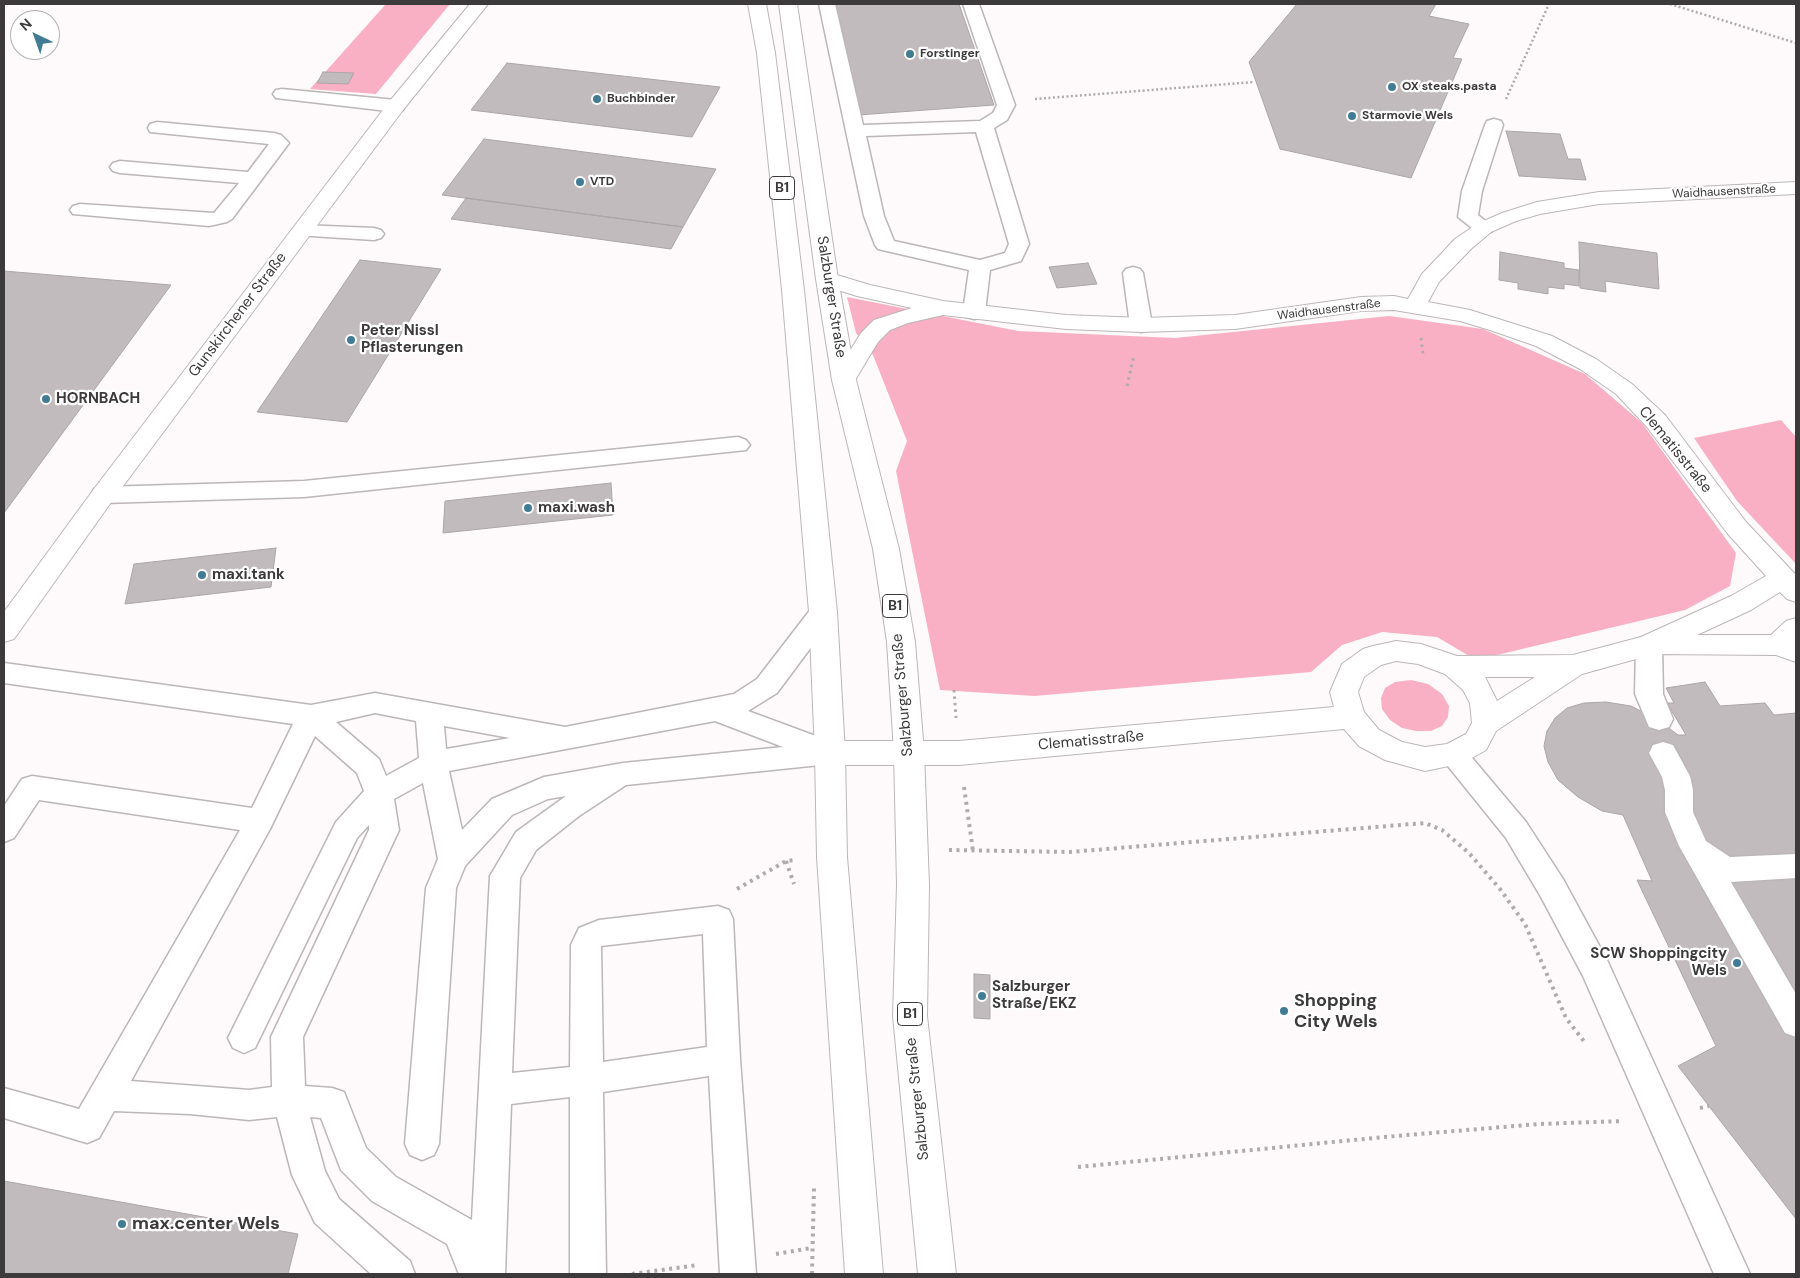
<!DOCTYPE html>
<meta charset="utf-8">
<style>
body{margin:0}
#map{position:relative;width:1800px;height:1278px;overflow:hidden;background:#fefafb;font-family:"DM Sans",sans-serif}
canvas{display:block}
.frame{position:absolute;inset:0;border:5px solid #3c3a3a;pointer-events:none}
.north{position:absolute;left:10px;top:10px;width:50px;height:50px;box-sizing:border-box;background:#fff;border:1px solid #b1b0b0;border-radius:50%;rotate:318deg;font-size:14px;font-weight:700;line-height:20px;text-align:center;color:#3c3a3a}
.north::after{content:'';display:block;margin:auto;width:18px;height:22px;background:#417c94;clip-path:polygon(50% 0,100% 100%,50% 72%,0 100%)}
</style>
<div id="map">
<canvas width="1800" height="1278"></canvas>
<div class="frame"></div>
<div class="north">N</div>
</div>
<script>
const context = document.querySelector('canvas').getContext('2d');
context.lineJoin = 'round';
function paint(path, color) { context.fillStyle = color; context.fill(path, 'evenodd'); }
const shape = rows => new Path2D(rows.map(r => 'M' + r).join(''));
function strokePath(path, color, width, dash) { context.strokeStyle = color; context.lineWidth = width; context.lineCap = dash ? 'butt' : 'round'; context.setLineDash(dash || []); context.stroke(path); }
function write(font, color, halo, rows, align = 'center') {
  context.font = font + ' "DM Sans",sans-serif'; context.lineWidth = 4.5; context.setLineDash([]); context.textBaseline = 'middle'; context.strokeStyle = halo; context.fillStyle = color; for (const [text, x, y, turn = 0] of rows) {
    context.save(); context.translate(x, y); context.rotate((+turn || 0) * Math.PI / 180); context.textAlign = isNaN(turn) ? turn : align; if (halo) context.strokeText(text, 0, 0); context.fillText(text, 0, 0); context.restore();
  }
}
paint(shape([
 [386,4,450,4,376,94,310,89],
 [847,297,1018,331,1175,338,1389,316,1483,329,1585,374,1642,423,1736,553,1730,586,1685,610,1476,660,1437,637,1382,632,1342,645,1311,672,1034,696,940,690,896,471,907,441,873,355,856,333],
 [1781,420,1796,437,1796,564,1737,501,1694,438],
 [1411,680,1428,684,1442,694,1449,706,1448,717,1442,726,1431,731,1416,731,1402,728,1390,720,1382,709,1381,698,1385,688,1395,682]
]), '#f9afc4');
const building = shape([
 [832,4,959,4,994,105,858,115,832,4],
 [1297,4,1436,4,1429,16,1469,24,1453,58,1462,59,1411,178,1280,149,1249,62,1297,4],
 [507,63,720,87,692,137,471,110,507,63],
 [323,72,354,73,348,84,317,83,323,72],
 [1506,131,1560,134,1568,159,1580,159,1586,180,1519,176,1506,131],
 [484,139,716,169,683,227,442,195,484,139],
 [466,198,683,227,671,249,451,219,466,198],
 [1579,242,1657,253,1659,289,1605,281,1606,292,1580,288,1579,242],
 [1500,252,1564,263,1564,268,1579,270,1579,286,1564,284,1564,289,1548,287,1548,294,1518,289,1518,283,1499,280,1500,252],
 [360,260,441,269,347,422,257,412,360,260],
 [1088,263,1097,284,1057,288,1049,267,1088,263],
 [4,271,171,285,4,513,4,271],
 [611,483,613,515,443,533,445,501,611,483],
 [276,548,271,587,125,604,134,564,276,548],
 [1705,682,1720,706,1765,703,1774,715,1796,713,1796,1219,1678,1066,1716,1046,1637,880,1652,881,1623,815,1602,811,1578,797,1558,780,1548,762,1544,746,1547,731,1555,718,1567,708,1584,703,1606,702,1631,706,1658,720,1678,735,1686,735,1667,703,1674,703,1666,688,1705,682],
 [974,974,990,975,990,1019,974,1018,974,974],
 [4,1181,298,1234,288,1274,4,1274,4,1181]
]);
paint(building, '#c2bbbd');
strokePath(building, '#aca5a7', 1);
const service = shape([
 [819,4,835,4,863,125,980,121,993,113,997,105,963,4,979,4,1015,105,1007,120,994,128,1029,244,1021,261,990,270,985,312,982,317,974,319,966,317,963,312,969,270,878,249,875,245,864,216,819,4],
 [976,132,1009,244,1005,253,980,260,894,241,884,216,866,136,976,132],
 [282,89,396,100,403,102,405,106,403,110,396,112,276,98,273,94,276,90,282,89],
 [1494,119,1501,121,1503,125,1482,191,1478,215,1494,228,1491,232,1484,234,1477,232,1458,217,1462,191,1485,125,1487,121,1494,119],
 [157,122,274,133,281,135,289,143,232,219,227,222,209,226,73,214,70,210,73,206,80,204,214,213,239,183,120,173,113,171,110,167,113,163,120,161,248,172,269,144,150,132,148,128,150,124,157,122],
 [302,225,374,228,381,230,384,234,381,238,374,240,295,235,292,231,295,227,302,225],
 [1133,267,1140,269,1143,273,1152,325,1149,330,1141,332,1133,330,1130,325,1123,273,1126,269,1133,267],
 [738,437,746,440,750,445,746,450,304,497,103,503,94,501,91,495,94,489,103,487,304,481,738,437],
 [823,603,832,605,836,612,832,619,777,693,748,711,840,745,844,753,840,761,830,764,626,785,579,816,536,850,520,878,512,1073,570,1067,571,945,579,928,599,920,718,906,729,910,733,919,740,1059,756,1274,720,1274,709,1076,603,1092,606,1274,570,1274,570,1097,511,1104,505,1274,459,1274,447,1244,372,1201,341,1170,321,1118,310,1117,325,1171,339,1199,410,1261,415,1274,371,1274,315,1223,292,1175,277,1117,249,1120,190,1114,114,1111,99,1138,87,1143,4,1118,4,1088,79,1109,240,830,39,800,14,838,4,842,4,806,22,779,32,776,252,808,293,724,4,683,4,663,311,705,375,693,565,727,734,694,757,679,814,605,823,603],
 [375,713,416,721,419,758,386,776,379,759,336,722,375,713],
 [715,721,783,747,623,763,544,777,492,799,462,830,449,771,715,721],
 [444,726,510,738,446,749,444,726],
 [315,736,357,773,364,791,336,822,228,1038,233,1048,244,1053,255,1048,357,838,369,825,369,830,271,1037,272,1087,249,1090,131,1081,270,829,315,736],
 [423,783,438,859,426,888,405,1144,410,1155,422,1160,434,1155,439,1144,456,888,465,866,512,815,548,799,566,796,516,832,490,876,472,1220,396,1177,366,1148,344,1092,332,1088,305,1086,303,1037,399,830,394,799,423,783],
 [703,934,707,1047,603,1062,601,946,703,934],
 [1649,635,1658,638,1662,645,1663,694,1673,719,1669,727,1659,730,1649,727,1635,694,1636,645,1640,638,1649,635],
 [1663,742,1673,745,1690,776,1693,790,1693,812,1706,841,1730,857,1796,854,1796,878,1731,882,1796,994,1796,1037,1785,1033,1679,846,1665,812,1665,790,1662,777,1649,753,1653,745,1663,742],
 [1453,744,1463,747,1526,822,1563,879,1607,960,1750,1274,1714,1274,1583,976,1541,897,1506,838,1439,755,1443,747,1453,744]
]);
const minor = shape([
 [470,4,488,4,403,110,112,501,14,639,4,642,4,612,94,489,389,102,470,4],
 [1796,182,1796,194,1599,204,1540,214,1516,221,1491,232,1471,249,1439,282,1428,302,1470,310,1552,336,1596,359,1632,384,1665,415,1746,522,1796,575,1796,602,1787,599,1780,592,1751,610,1697,635,1771,635,1786,621,1796,618,1796,662,1776,655,1654,654,1582,674,1496,731,1486,750,1463,763,1425,771,1385,760,1359,746,1344,729,959,765,830,765,820,761,815,753,820,745,830,741,959,741,1334,707,1330,692,1342,664,1363,649,1373,646,1396,641,1421,644,1457,656,1573,655,1641,637,1731,596,1766,576,1728,534,1647,427,1616,394,1580,369,1536,346,1490,330,1460,321,1394,310,1361,311,1235,329,1141,332,1066,329,943,315,908,323,890,330,878,342,852,385,844,387,836,385,832,380,861,333,874,320,912,308,857,296,819,284,816,279,819,274,827,272,870,285,943,301,1066,315,1141,318,1235,315,1361,297,1394,296,1408,299,1422,274,1455,239,1477,224,1502,213,1537,202,1599,192,1796,182],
 [1396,661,1418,664,1445,674,1463,690,1470,703,1472,723,1466,734,1447,744,1425,747,1402,742,1379,730,1364,712,1358,692,1364,677,1381,665,1396,661],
 [1485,677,1535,677,1497,701,1485,677]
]);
const primary = shape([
 [748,4,766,4,775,53,804,290,837,612,845,753,847,857,883,1274,845,1274,817,857,815,753,809,612,782,290,757,53,748,4],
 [779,4,797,4,838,279,856,380,899,549,915,642,924,752,929,885,927,1016,956,1274,918,1274,893,1016,897,885,894,752,887,642,873,549,832,380,816,279,779,4]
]);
strokePath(service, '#bcb6b7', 3);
strokePath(minor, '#bcb6b7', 2);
strokePath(primary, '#bcb6b7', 2);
strokePath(shape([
 [1670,4,1796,43],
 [1035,99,1254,82],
 [1506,99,1549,4]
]), '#aeabac', 2.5, [2, 2.5]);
strokePath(shape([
 [1421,338,1423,354],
 [1127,386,1134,355],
 [954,690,956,718]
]), '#aeabac', 3, [2.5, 4]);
strokePath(shape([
 [964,787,973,851],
 [949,850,1070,852,1425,823,1442,830,1469,853,1500,889,1525,924,1566,1018,1586,1044],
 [786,861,794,884],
 [737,889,786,861,796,860],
 [1700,1108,1709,1106],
 [1078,1167,1384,1137,1539,1124,1623,1121],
 [776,1254,812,1248],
 [632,1274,698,1265],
 [812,1274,814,1187]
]), '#aeabac', 4, [3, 4.5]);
paint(service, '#fff');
paint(minor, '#fff');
paint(primary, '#fff');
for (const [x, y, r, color] of [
 [910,54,5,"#417c94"],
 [1392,87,5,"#417c94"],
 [597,99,5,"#417c94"],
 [1352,116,5,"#417c94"],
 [580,182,5,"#417c94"],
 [351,340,5,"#417c94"],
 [46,399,5,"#417c94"],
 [528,508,5,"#417c94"],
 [202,575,5,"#417c94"],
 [1737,963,5,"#417c94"],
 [982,996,5,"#417c94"],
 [1284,1011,5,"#417c94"],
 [122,1224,5,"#417c94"]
]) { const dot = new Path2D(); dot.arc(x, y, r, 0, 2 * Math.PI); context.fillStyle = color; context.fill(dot); strokePath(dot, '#fff', 2); }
write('bold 12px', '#3c3a3a', '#fff', [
 ["Forstinger",920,54],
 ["OX steaks.pasta",1402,87],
 ["Buchbinder",607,99],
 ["Starmovie Wels",1362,116],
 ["VTD",590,182]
], 'left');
write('12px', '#3c3a3a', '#fff', [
 ["Waidhausenstraße",1724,192,-3],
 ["Waidhausenstraße",1329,310,-7]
]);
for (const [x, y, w] of [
 [782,188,25],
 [895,606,25],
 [910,1014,25]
]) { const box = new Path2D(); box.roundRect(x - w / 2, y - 11.5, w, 23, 4); context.fillStyle = '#fff'; context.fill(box); strokePath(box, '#3c3a3a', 1); }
write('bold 14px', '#3c3a3a', null, [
 ["B1",782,188],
 ["B1",895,606],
 ["B1",910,1014]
]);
write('15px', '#3c3a3a', '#fff', [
 ["Salzburger Straße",831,297,81],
 ["Gunskirchener Straße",238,315,-53],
 ["Clematisstraße",1675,450,51],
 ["Salzburger Straße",903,695,-95],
 ["Clematisstraße",1091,741,-5],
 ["Salzburger Straße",918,1099,-96]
]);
write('bold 15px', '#3c3a3a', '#fff', [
 ["Peter Nissl",361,331],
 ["Pflasterungen",361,348],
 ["HORNBACH",56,399],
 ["maxi.wash",538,508],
 ["maxi.tank",212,575],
 ["SCW Shoppingcity",1727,954,"right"],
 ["Wels",1727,971,"right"],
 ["Salzburger",992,987],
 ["Straße/EKZ",992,1004]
], 'left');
write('bold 18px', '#3c3a3a', '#fff', [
 ["Shopping",1294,1001],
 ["City Wels",1294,1022],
 ["max.center Wels",132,1224]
], 'left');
</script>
